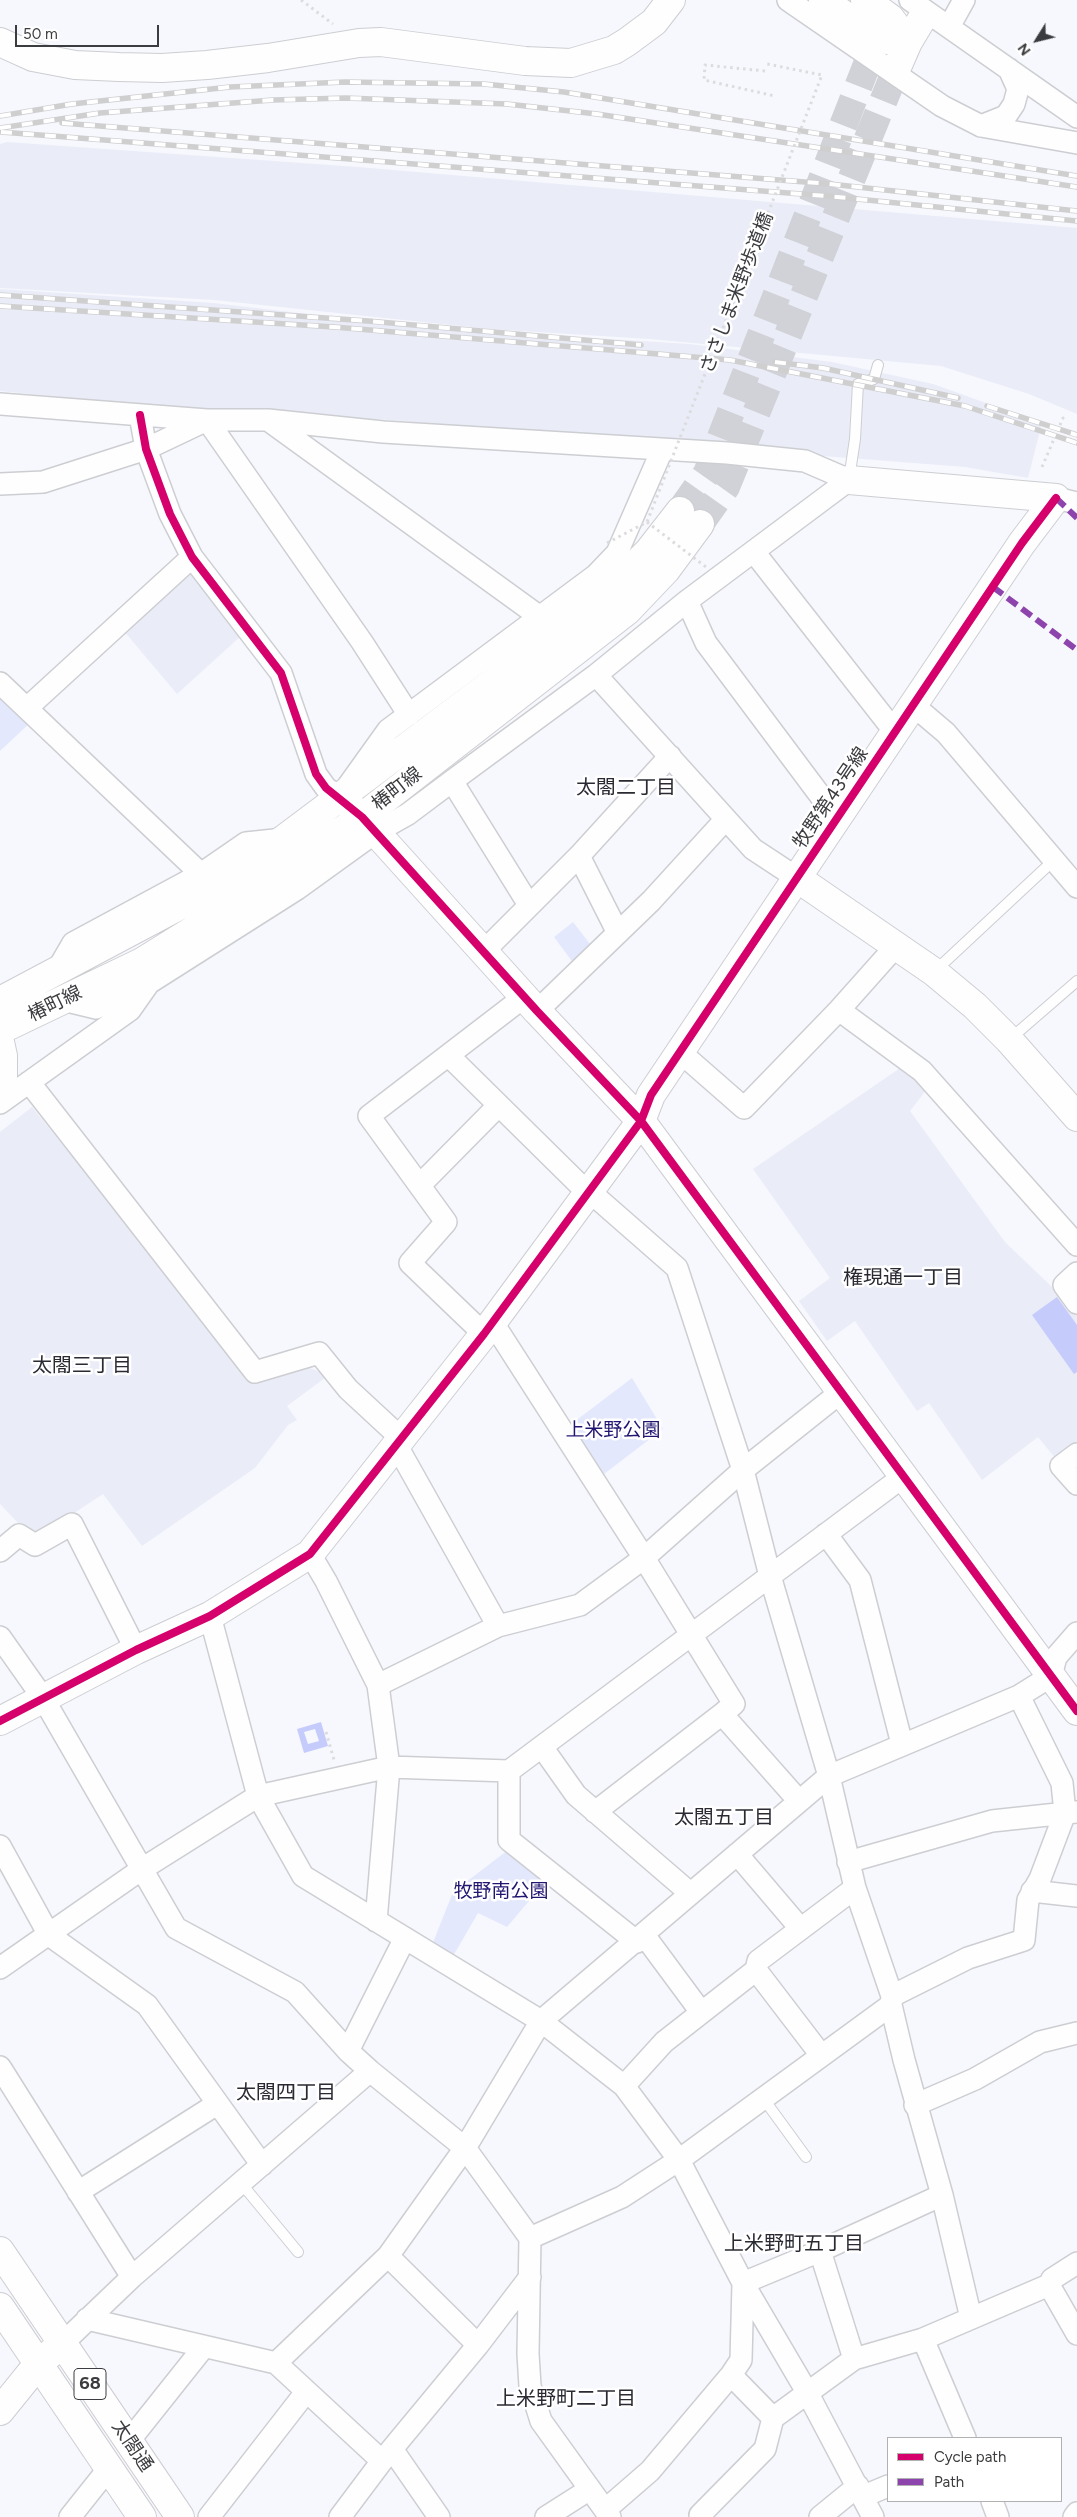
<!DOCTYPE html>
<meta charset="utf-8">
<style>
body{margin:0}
#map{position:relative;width:1077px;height:2517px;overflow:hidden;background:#f7f8fd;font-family:Figtree,sans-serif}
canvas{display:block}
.legend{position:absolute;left:887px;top:2437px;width:175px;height:65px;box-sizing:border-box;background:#fff;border:1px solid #b1b1b2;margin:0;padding:6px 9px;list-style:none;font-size:15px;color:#3b3c3f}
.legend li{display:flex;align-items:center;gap:10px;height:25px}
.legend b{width:25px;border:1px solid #b1b1b2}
.north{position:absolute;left:1012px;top:15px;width:50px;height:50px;-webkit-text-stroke:4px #fff;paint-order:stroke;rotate:234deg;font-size:14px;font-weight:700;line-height:20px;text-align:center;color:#3b3c3f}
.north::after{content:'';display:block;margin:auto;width:18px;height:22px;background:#3b3c3f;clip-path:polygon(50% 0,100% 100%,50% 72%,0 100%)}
.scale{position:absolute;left:15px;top:25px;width:144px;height:22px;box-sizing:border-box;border:2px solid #3b3c3f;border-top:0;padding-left:6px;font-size:15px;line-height:18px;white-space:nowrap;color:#3b3c3f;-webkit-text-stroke:4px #fff;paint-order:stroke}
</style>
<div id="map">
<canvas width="1077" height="2517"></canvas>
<ul class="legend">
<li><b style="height:6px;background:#d6006c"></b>Cycle path</li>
<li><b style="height:6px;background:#8e44ad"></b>Path</li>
</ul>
<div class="north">N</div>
<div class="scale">50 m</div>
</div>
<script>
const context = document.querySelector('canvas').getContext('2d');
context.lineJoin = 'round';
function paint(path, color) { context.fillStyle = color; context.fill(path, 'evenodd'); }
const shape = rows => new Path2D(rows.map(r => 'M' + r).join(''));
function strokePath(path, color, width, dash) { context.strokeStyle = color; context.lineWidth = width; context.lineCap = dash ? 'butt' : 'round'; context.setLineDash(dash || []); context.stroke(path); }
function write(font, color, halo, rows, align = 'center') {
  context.font = font + ' Figtree,"Noto Sans JP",sans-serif'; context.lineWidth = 5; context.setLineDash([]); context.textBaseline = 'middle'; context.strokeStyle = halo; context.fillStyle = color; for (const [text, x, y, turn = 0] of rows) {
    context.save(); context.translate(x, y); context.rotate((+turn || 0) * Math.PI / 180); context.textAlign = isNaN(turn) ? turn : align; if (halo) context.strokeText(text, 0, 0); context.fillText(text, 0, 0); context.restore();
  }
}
paint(shape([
 [7,142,358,167,1077,228,1077,414,1029,394,941,366,650,339,489,329,214,300,0,288,0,144],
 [0,289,214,303,417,327,689,344,832,362,933,384,1042,423,1028,478,965,467,487,430,404,421,305,415,232,414,0,391],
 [185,573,193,574,241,636,177,694,123,630],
 [903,1066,927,1089,910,1111,1005,1242,1052,1287,1056,1284,1077,1313,1077,1443,1056,1459,1038,1437,982,1480,929,1403,917,1411,855,1321,827,1341,799,1301,830,1278,753,1169],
 [32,1107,253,1378,304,1366,329,1375,287,1406,297,1420,288,1425,255,1468,142,1546,103,1494,38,1537,21,1526,0,1504,0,1132]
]), '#eaecf8');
paint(shape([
 [0,694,31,722,0,751],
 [573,922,594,949,574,964,554,937],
 [632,1378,663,1429,604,1474,570,1425],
 [508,1850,546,1881,507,1927,478,1913,452,1958,432,1945,453,1892]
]), '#e4e8fd');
paint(shape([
 [1057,1297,1077,1325,1077,1372,1074,1374,1032,1315],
 [321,1722,328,1746,304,1753,297,1729],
 [315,1729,319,1741,308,1744,304,1732]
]), '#c5ccfc');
strokePath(shape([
 [680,511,707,473,873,49],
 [700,524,726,487,898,65]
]), '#d1d2d7', 28, [28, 14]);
const lane = shape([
 [849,479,855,439,858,384,874,379,878,365],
 [935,971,1054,860],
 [1010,1039,1077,981],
 [763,2098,806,2157],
 [241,2183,298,2252]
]);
const street = shape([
 [788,0,942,106,981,126,1077,143],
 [910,0,1077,117],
 [949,27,964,0],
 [981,126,1006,116,1014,104,1018,89,1009,69],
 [0,404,207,420,268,420,383,432,727,453,805,461,849,480,687,601,596,675,452,781,408,814,376,832,297,889],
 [140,415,146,449,170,514,192,557,281,673,316,774,326,788,340,797,388,730,596,575,617,553,662,450],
 [268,420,540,617],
 [0,484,43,482,146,449,207,420,362,642,409,715],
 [1056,498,1077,503],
 [754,552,895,732],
 [687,601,706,643,837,818],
 [596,675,753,849,797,878],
 [0,683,201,874],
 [913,705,946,733,1077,887],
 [27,708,192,557],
 [452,781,529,905],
 [579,856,618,933],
 [483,952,579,856,670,756],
 [55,974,73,943,201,874,246,843,284,839],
 [63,1000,96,1008,147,984],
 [839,1010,922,1071,1077,1245],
 [537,1011,651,901,725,820],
 [680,1052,744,1108,839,1010,896,946],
 [449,1056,588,1193],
 [29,1082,255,1372,319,1353,348,1389,402,1439],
 [0,1103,130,1010,149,983,297,889,300,876],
 [420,1185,498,1106],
 [589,1191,677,1268,743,1470,770,1576,829,1776,855,1888,892,1996,891,2005,904,2060,942,2195,971,2318],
 [1077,1273,1064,1285,1077,1303],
 [493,1323,644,1558,734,1704,722,1714,799,1801],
 [484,1334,410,1263,446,1222,369,1116,524,997],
 [397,1446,498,1626],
 [1077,1454,1061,1466,1077,1484],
 [826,1534,860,1580,902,1744],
 [0,1551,19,1535,35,1545,72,1524,136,1650],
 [310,1554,326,1581,378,1685,389,1767,376,1921],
 [210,1616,258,1796,303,1876,541,2021,624,2086,679,2160,743,2283,807,2392,873,2517],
 [0,1637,43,1698,176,1928,295,1992,348,2051,370,2071,465,2148,530,2238,528,2354,530,2386,541,2421,610,2517],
 [378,1685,498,1626,580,1605,644,1558,743,1470,841,1392],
 [542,1747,576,1795,690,1893],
 [509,1771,509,1840,637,1942],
 [595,1812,722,1714],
 [0,1846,49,1935,147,2005,262,2165],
 [737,1854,800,1928],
 [848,1862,992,1821,1076,1812],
 [1032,1891,1077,1896],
 [644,1935,701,2012],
 [0,1968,142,1869,258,1796,389,1767,509,1771,904,1476],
 [756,1970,821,2055],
 [892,1996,968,1958,1024,1940,1028,1900,1040,1879,1065,1813,1062,1783,1019,1696],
 [348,2051,405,1938],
 [0,2067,132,2277],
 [624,2086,664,2042,756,1970,758,1961,855,1888],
 [915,2105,975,2079,1040,2042,1077,2033],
 [78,2192,217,2104],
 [530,2238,622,2197,679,2160,891,2005],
 [820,2251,854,2359],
 [388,2256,478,2345],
 [1049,2285,1077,2334],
 [87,2319,276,2363,382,2461],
 [923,2339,965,2438],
 [63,2343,132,2277,370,2071],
 [276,2363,388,2256,465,2148,541,2021,829,1776,1019,1696,1051,1676,1056,1657,1077,1633],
 [731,2375,773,2418],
 [129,2441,203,2348],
 [392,2449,439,2517],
 [864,2496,888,2486],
 [992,2501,998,2517],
 [605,2510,650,2471,731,2375,741,2360,743,2283,820,2251,942,2195],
 [70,2517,109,2468],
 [209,2517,306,2392],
 [340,2517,382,2461,478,2345,530,2277],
 [546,2517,590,2489],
 [702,2517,700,2515,765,2449,773,2418,854,2359,923,2339,1049,2285,1052,2279,1077,2263],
 [820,2517,858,2486],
 [1074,2517,1077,2513]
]);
const secondary = shape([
 [823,0,878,39,908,42],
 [865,0,890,18,908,42],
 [0,42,33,57,75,65,119,67,162,68,207,65,268,58,359,43,381,42,525,61,571,63,614,50,627,42,654,22,671,0],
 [898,65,908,42,923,17],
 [849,480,1056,498],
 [340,797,362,817,537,1011,641,1121,1077,1711],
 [797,878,934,972,975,1006,1009,1040,1077,1117],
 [0,1001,211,889,284,839,488,686,610,589,648,552,680,511],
 [0,1030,142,962,216,916,362,817,627,611,666,570,700,524],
 [0,1042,3,1056,3,1077,0,1084],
 [0,1721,136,1650,210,1616,310,1554,484,1334,641,1121,651,1095,1022,543,1056,498],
 [0,2411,38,2364,63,2343]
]);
const primary = shape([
 [0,2251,180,2517],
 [0,2307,142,2517]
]);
strokePath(lane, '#cdced2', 12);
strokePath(street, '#cdced2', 24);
strokePath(secondary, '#cdced2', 30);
strokePath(primary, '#cdced2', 30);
strokePath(shape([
 [301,0,333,24],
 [765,71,705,65,704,80,775,96],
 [1042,467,1063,418,1067,420],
 [326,1732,334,1760]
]), '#dcdcde', 3, [2.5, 4]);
strokePath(lane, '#fefeff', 10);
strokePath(street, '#fefeff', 21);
strokePath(secondary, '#fefeff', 28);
strokePath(primary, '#fefeff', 28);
const rail = shape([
 [0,116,72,104,230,87,345,82,484,84,564,92,1077,176],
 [62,123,830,184,1077,211],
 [0,128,100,113,273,100,346,98,507,104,597,114,1077,187],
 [1,132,827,196,1077,221],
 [0,295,368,321,641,345],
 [0,306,334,327,730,360,965,406,1077,443],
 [775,362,823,368,958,398],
 [987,406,1077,435]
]);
strokePath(rail, '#cfcfd0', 5.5);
strokePath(rail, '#fff', 4, [11]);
strokePath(shape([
 [647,522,706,567],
 [607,543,647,522,822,75,767,64]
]), '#dcdcde', 3, [2.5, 4]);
strokePath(shape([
 [1056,498,1077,518],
 [993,587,1077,650]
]), '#8e44ad', 6, [12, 6]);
strokePath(shape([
 [140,415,146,449,170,514,192,557,281,673,316,774,326,788,362,817,537,1011,641,1121,1077,1711],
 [0,1721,136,1650,210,1616,310,1554,484,1334,641,1121,651,1095,1022,543,1056,498]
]), '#d6006c', 8);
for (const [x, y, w] of [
 [90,2384,32]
]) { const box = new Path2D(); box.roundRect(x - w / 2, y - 15.5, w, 31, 4); context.fillStyle = '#fff'; context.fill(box); strokePath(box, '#3b3c3f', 1); }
write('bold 18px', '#3b3c3f', null, [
 ["68",90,2384]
]);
write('19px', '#3b3c3f', '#fff', [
 ["ささしま米野歩道橋",737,293,-69],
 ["椿町線",397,789,-38],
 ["牧野第43号線",831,798,-56],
 ["椿町線",55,1004,-26],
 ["太閤通",132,2446,56]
]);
write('19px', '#211572', '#fff', [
 ["上米野公園",613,1430],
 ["牧野南公園",501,1891]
]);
write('20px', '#292a32', '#fff', [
 ["太閤二丁目",626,788],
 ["権現通一丁目",903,1278],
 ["太閤三丁目",82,1366],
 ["太閤五丁目",724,1818],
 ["太閤四丁目",286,2093],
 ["上米野町五丁目",794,2244],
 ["上米野町二丁目",566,2399]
]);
</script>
